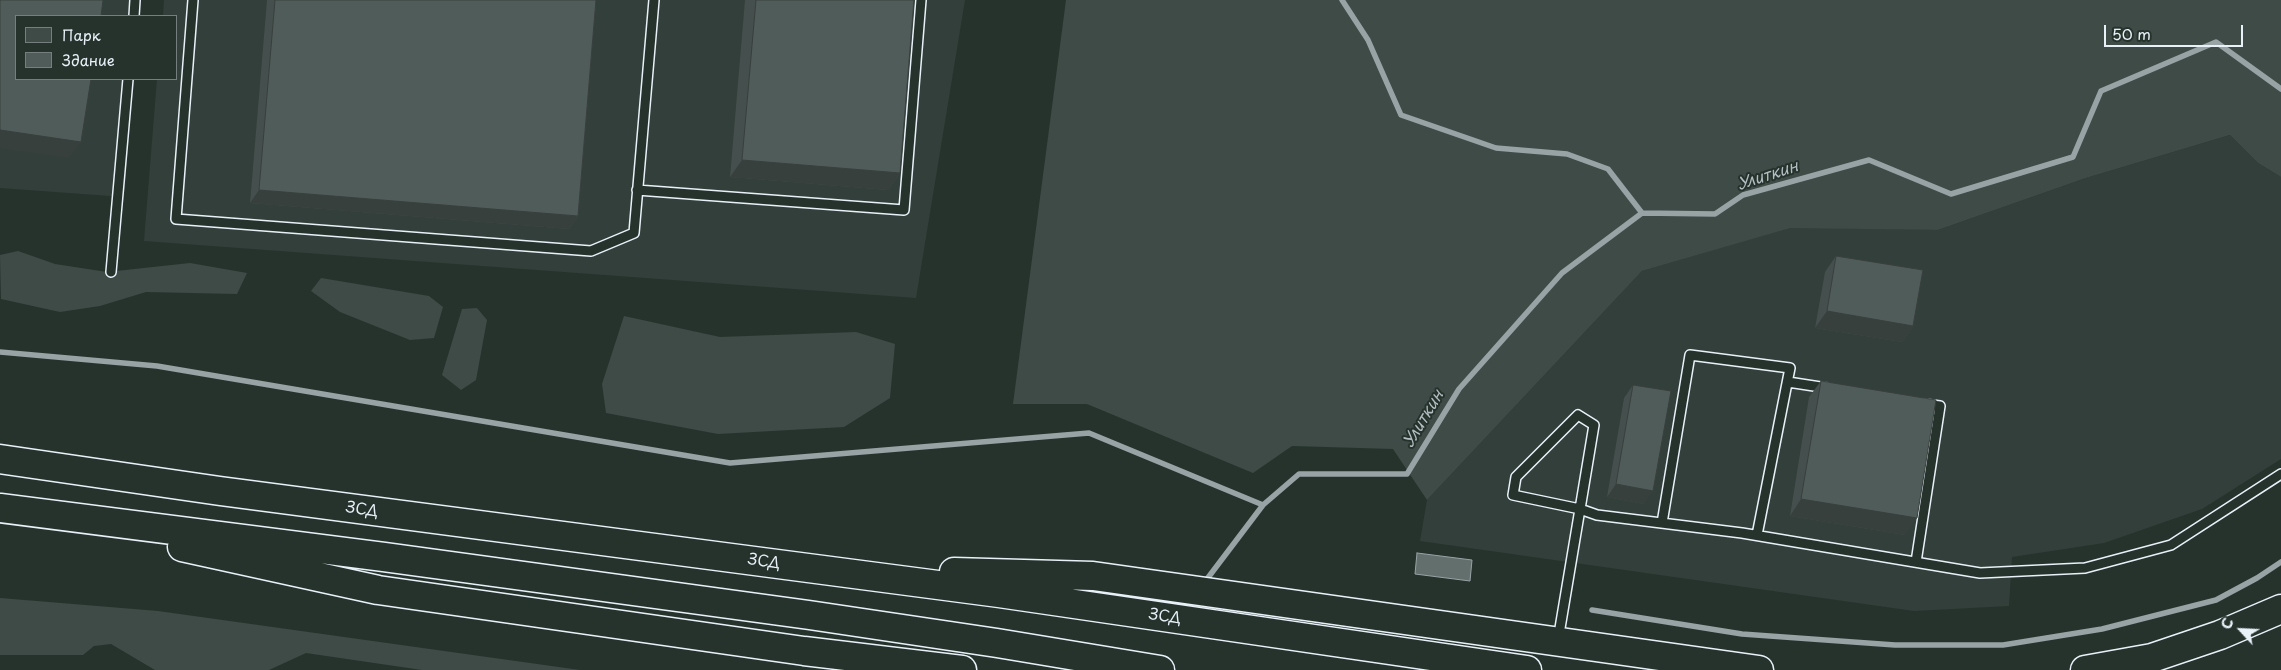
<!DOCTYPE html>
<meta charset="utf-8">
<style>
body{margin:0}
#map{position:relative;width:2281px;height:670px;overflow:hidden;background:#26332d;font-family:"Playpen Sans",sans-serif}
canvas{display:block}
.legend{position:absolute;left:15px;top:15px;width:162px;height:65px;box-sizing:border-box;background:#26332d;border:1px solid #747f7e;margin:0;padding:6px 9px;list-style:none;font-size:15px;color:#e8f1f8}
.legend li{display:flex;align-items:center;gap:10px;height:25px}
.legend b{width:25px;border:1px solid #747f7e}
.north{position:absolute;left:2216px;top:605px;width:50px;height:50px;-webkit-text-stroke:4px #26332d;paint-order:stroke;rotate:295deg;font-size:14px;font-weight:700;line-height:20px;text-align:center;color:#e8f1f8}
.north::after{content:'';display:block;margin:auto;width:18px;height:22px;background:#e8f1f8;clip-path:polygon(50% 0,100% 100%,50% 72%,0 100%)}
.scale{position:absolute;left:2104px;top:25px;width:139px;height:22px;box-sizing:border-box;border:2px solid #e8f1f8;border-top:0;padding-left:6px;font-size:15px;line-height:18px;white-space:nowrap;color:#e8f1f8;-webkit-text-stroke:4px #26332d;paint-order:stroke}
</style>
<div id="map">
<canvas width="2281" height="670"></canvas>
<ul class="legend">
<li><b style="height:14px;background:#3e4b47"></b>Парк</li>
<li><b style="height:14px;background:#505c59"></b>Здание</li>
</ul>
<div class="north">С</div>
<div class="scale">50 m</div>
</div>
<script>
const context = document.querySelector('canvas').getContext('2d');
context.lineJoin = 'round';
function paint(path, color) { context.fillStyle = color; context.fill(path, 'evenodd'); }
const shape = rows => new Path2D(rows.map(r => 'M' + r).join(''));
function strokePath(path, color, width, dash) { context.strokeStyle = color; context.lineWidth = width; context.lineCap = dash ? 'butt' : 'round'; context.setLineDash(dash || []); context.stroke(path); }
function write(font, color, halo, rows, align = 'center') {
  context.font = font + ' "Playpen Sans",sans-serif'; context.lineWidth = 4; context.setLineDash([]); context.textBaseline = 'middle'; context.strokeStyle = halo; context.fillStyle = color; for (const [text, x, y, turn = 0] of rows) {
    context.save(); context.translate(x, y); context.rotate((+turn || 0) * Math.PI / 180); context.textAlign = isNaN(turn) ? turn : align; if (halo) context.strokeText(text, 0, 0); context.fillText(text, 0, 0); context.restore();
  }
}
paint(shape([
 [0,0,139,0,138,16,16,16,16,79,133,79,124,197,0,188],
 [164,0,965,0,916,298,144,241,157,79,176,79,176,16,163,16],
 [2230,135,2258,163,2281,177,2281,459,2202,509,2104,543,2012,557,2009,606,1914,611,1420,541,1427,500,1642,271,1790,227,1938,230,2086,178]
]), '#333f3a');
paint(shape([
 [1066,0,2281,0,2281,177,2258,163,2230,135,2086,178,1938,230,1790,228,1642,271,1427,500,1393,449,1292,446,1253,473,1087,404,1013,404],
 [18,251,55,264,107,272,190,263,247,273,237,294,146,292,100,306,60,312,1,299,0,255],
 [321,278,429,296,443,307,434,338,410,340,340,312,311,291],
 [477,308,487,320,476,380,461,390,442,375,462,309],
 [624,316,720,337,856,332,895,344,890,398,844,427,718,434,606,413,602,384],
 [0,598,158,611,580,670,422,670,306,653,269,670,155,670,111,644,94,646,83,655,0,655]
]), '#3e4b47');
const water = shape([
 [1417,553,1472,560,1470,581,1415,574,1417,553]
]);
paint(water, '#636f6d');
strokePath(water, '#98a3a5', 1);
strokePath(shape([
 [1342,0,1368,40,1401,115,1496,148,1567,154,1608,169,1642,213],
 [0,352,157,366,730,463,1089,433,1263,505],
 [1204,583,1263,505,1299,474,1407,474,1459,389,1562,273,1642,213,1715,214,1743,195,1869,160,1951,194,2073,157,2101,91,2216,42,2281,89],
 [1592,610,1742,634,1895,645,2003,645,2102,629,2216,600,2257,578,2281,562]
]), '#98a3a5', 5.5);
const lane = shape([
 [193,0,176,219,591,251,634,233,654,0],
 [134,16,135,0],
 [637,190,904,210,921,0],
 [111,272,128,79],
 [1788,382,1827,388],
 [1662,523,1690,355,1790,368,1757,535],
 [1916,562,1940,406,1924,404],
 [1558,640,1580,509,1594,425,1578,415,1516,477,1513,495,1580,509,1597,515,1742,533,1980,573,2085,568,2171,545,2281,474]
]);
const highway = shape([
 [0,459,220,491,999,593,1527,670],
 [0,508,384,557,809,615,997,643,1160,670],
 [182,547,378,590,804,651,962,670],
 [954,572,1093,576,1759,670],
 [2085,670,2152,658,2220,635,2281,609]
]);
strokePath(lane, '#e8f1f8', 12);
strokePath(highway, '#e8f1f8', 31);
strokePath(lane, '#26332d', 9);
strokePath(highway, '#26332d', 28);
paint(shape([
 [267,0,596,0,578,216,569,229,250,203],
 [745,0,914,0,900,173,888,190,730,177],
 [1836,256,1913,326,1902,342,1815,328,1825,272],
 [1821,381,1905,535,1790,516,1809,397],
 [1633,385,1644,504,1607,497,1624,398]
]), '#454f4d');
paint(shape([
 [0,130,81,142,69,158,0,148],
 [742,160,900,173,888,190,730,177],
 [259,190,578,216,569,229,250,203],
 [1827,311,1913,326,1902,342,1815,328],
 [1616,484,1653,491,1644,504,1607,497],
 [1801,499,1917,518,1905,535,1790,516]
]), '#38403e');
const building = shape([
 [0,0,103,0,101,16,16,16,16,79,91,79,81,142,0,130,0,0],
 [275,0,596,0,578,216,259,190,275,0],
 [756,0,914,0,900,173,742,160,756,0],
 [1836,256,1923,270,1913,326,1827,311,1836,256],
 [1821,381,1936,400,1917,518,1801,499,1821,381],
 [1633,385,1671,391,1653,491,1616,484,1633,385]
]);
paint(building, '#505c59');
strokePath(building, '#38403e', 1);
write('15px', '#e8f1f8', '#26332d', [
 ["ЗСД",362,510,8],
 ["ЗСД",764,562,8],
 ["ЗСД",1165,617,8]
]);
write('italic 16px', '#b3bdc0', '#26332d', [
 ["Улиткин",1768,176,-18],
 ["Улиткин",1424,419,-59]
]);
</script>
